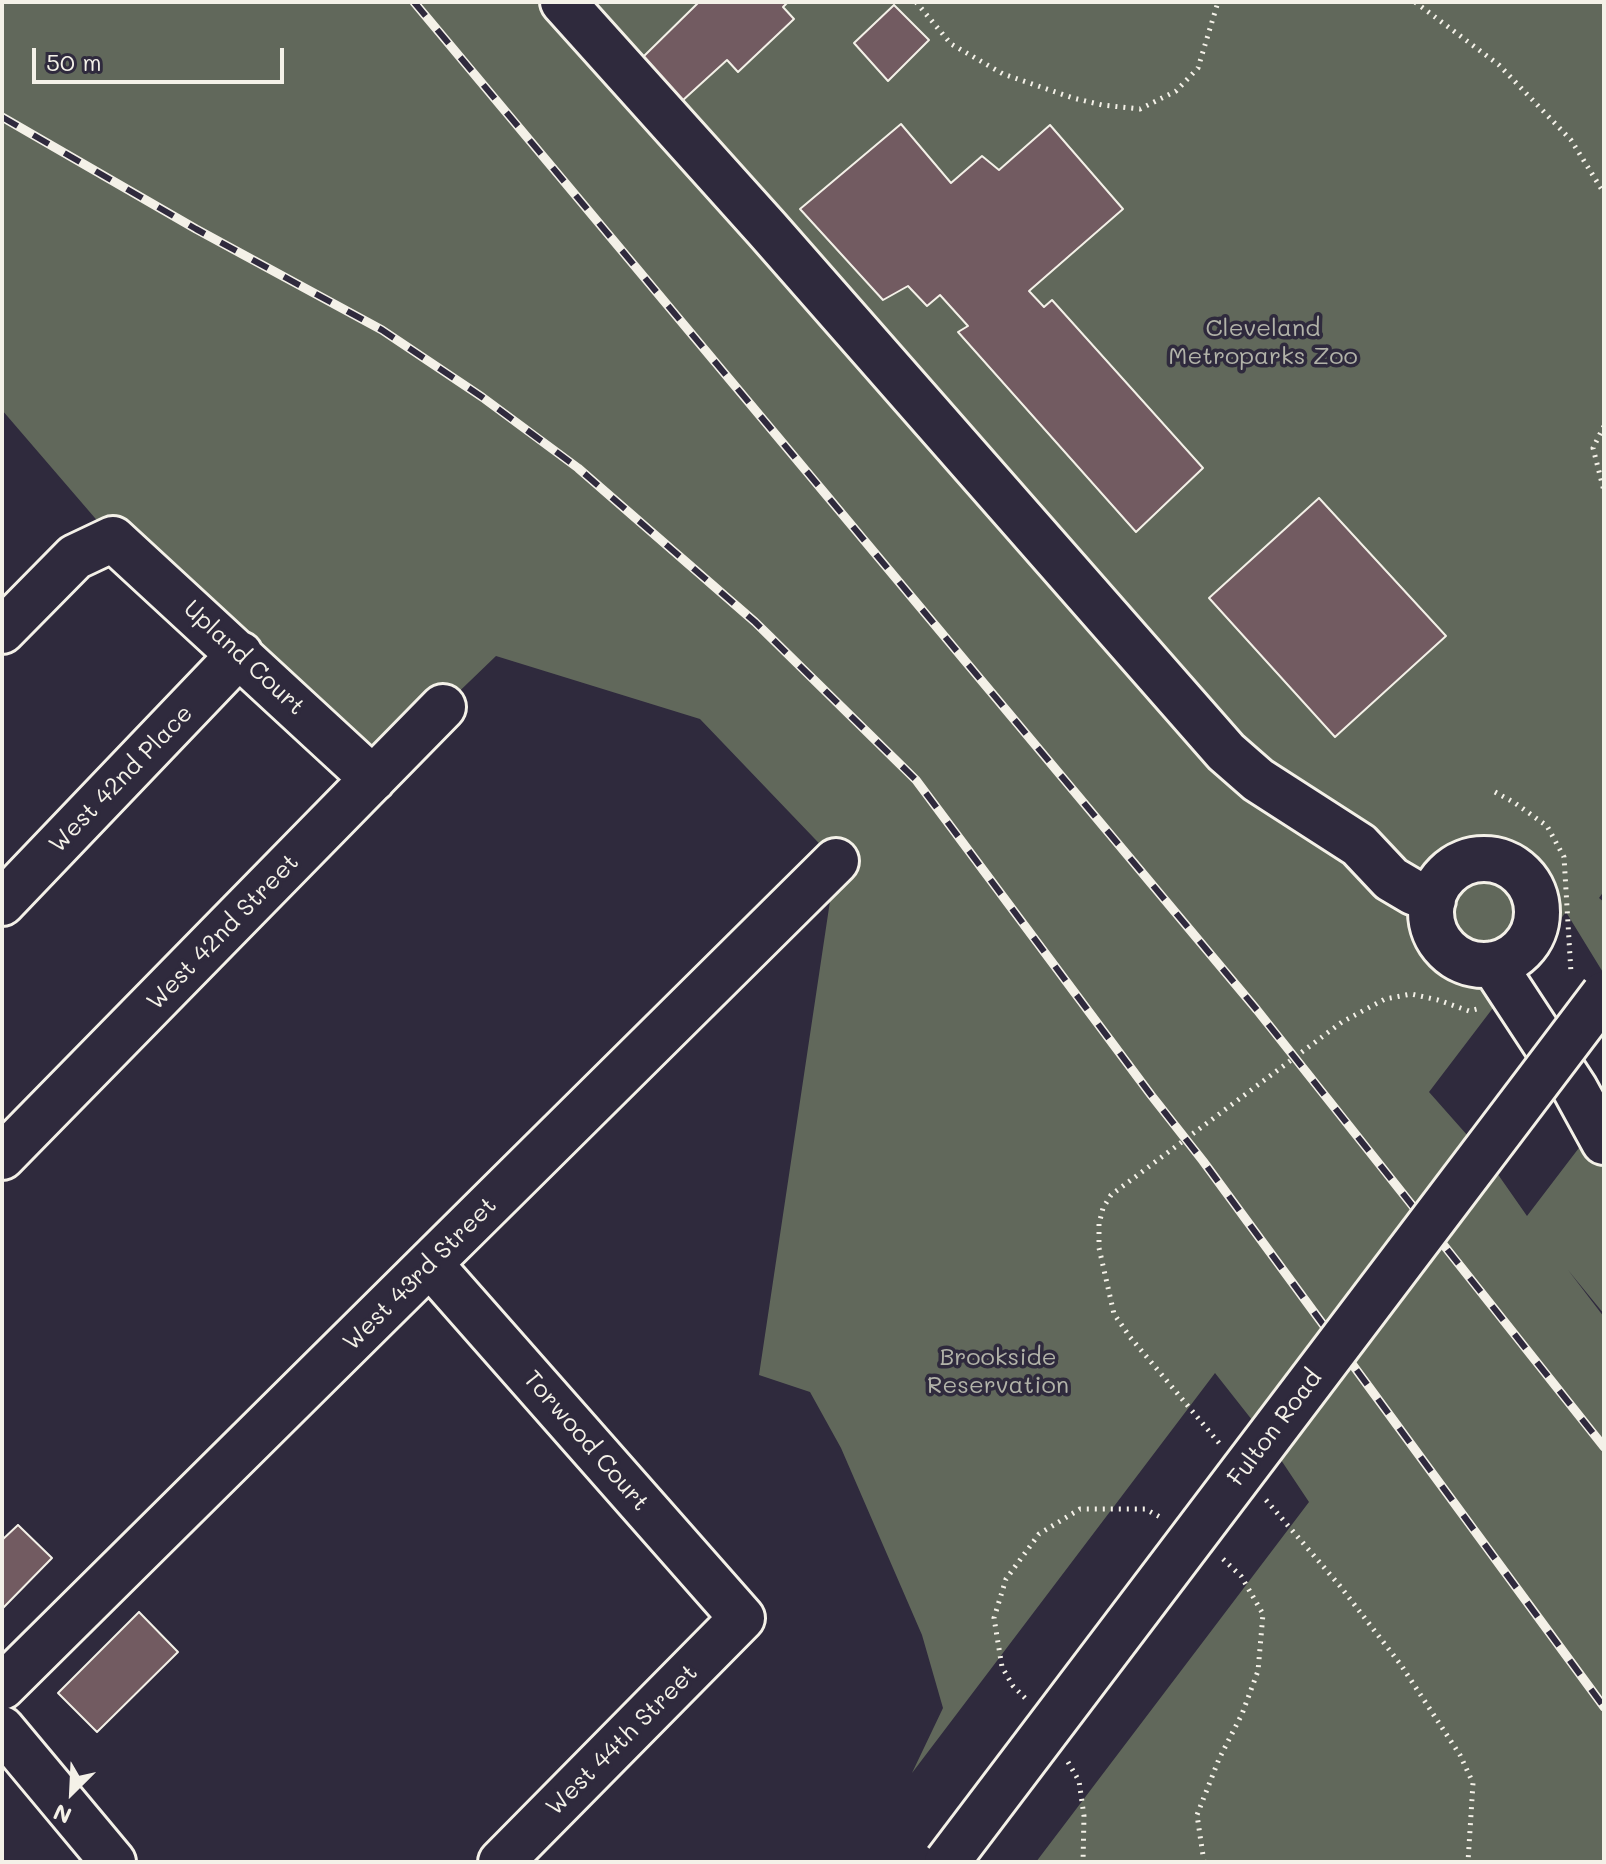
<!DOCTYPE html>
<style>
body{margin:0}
#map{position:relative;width:1606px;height:1864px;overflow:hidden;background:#2f2a3d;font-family:Mali,sans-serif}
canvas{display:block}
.frame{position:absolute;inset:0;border:4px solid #f4f1e8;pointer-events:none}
.north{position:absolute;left:32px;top:1752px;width:80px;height:80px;-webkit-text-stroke:6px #2f2a3d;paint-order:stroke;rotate:204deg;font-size:22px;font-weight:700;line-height:32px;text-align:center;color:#f4f1e8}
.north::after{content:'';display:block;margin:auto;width:28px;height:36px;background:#f4f1e8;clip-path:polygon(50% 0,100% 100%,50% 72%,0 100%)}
.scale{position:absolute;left:32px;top:48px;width:252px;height:36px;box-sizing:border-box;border:4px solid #f4f1e8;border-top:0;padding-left:10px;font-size:24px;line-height:28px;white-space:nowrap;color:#f4f1e8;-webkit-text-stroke:6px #2f2a3d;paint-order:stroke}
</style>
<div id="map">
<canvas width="1606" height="1864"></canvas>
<div class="frame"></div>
<div class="north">N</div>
<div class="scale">50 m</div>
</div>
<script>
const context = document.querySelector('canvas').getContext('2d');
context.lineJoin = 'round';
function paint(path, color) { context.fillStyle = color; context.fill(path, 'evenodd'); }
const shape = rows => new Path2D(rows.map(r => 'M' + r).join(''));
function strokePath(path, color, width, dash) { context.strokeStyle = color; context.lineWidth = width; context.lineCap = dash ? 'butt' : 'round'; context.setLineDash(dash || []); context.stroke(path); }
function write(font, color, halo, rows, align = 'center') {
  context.font = font + ' Mali,sans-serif'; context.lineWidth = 7; context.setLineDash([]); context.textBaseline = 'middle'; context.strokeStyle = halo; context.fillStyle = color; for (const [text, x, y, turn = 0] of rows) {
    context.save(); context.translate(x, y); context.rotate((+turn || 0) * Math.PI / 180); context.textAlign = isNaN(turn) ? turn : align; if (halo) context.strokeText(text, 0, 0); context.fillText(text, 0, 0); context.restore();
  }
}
paint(shape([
 [2,2,1604,2,1604,891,1599,898,1604,902,1604,974,1566,912,1429,1092,1483,1153,1527,1216,1604,1115,1604,1314,1568,1270,1604,1317,1604,1862,1036,1862,1309,1502,1267,1439,1215,1373,912,1773,943,1708,922,1635,841,1448,810,1392,759,1375,836,861,700,719,496,656,443,707,373,779,113,539,2,410]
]), '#61685b');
const building = shape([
 [699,2,788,2,783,7,794,19,738,72,727,60,682,101,643,57,699,2],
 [894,5,929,40,888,81,854,43,894,5],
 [901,124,951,183,982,156,999,170,1050,125,1123,209,1029,291,1044,307,1052,300,1203,468,1136,532,958,332,968,326,940,295,927,306,908,286,883,300,800,209,901,124],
 [1319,498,1446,636,1335,737,1209,598,1319,498],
 [18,1525,52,1558,2,1609,2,1540,18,1525],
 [139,1612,178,1652,97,1732,58,1693,139,1612]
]);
paint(building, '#725b61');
strokePath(building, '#f4f1e8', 2);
const minor = shape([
 [563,2,767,229,1226,752,1258,780,1359,845,1391,879,1413,892,1433,900],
 [2,631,75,557,113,539,373,779],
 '1431 912a53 53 0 1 1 106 0a53 53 0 1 1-106 0Z',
 [2,903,240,654],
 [1493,964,1575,1089,1604,1142],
 [2,1157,443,707],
 [430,1264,742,1618,501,1862],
 [2,1687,836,861]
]);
const major = shape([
 [2,1729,113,1862]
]);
strokePath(minor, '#f4f1e8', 50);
strokePath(major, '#f4f1e8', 50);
strokePath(shape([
 [916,2,951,44,1003,74,1073,98,1102,105,1140,109,1176,91,1198,68,1218,2],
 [1415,2,1499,65,1571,140,1604,193],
 [1604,426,1593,448,1604,491],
 [1495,792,1515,803,1547,826,1564,857,1571,973],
 [1219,1443,1130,1337,1114,1314,1099,1248,1099,1224,1103,1208,1111,1195,1342,1022,1385,999,1411,994,1438,1000,1469,1011,1477,1009],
 [1266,1500,1340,1586,1401,1665,1460,1755,1473,1783,1468,1862],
 [1025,1698,1013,1686,1002,1667,994,1618,1006,1579,1039,1534,1080,1509,1145,1509,1162,1518],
 [1068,1762,1079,1781,1084,1816,1083,1862],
 [1204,1862,1197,1815,1219,1759,1242,1714,1258,1671,1263,1614,1241,1576,1223,1559]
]), '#f4f1e8', 5, [2, 6]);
strokePath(minor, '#2f2a3d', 44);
strokePath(major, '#2f2a3d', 44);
const rail = shape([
 [414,2,1257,1010,1604,1447],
 [2,117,196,229,382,330,482,397,578,468,755,622,916,780,1151,1095,1203,1161,1604,1707]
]);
strokePath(rail, '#f4f1e8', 9);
strokePath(rail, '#2f2a3d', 6, [18]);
const majorBridge = shape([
 [947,1862,1604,994]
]);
strokePath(majorBridge, '#f4f1e8', 50, []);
strokePath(majorBridge, '#2f2a3d', 44);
write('24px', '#b2b3a9', '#2f2a3d', [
 ["Cleveland",1263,329],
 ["Metroparks Zoo",1263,357],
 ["Brookside",998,1358],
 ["Reservation",998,1386]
]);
write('24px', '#f4f1e8', '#2f2a3d', [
 ["Upland Court",244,658,43],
 ["West 42nd Place",121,779,-46],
 ["West 42nd Street",223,932,-46],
 ["West 43rd Street",420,1274,-45],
 ["Fulton Road",1275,1428,-53],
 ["Torwood Court",586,1441,49],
 ["West 44th Street",622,1740,-45]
]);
</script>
